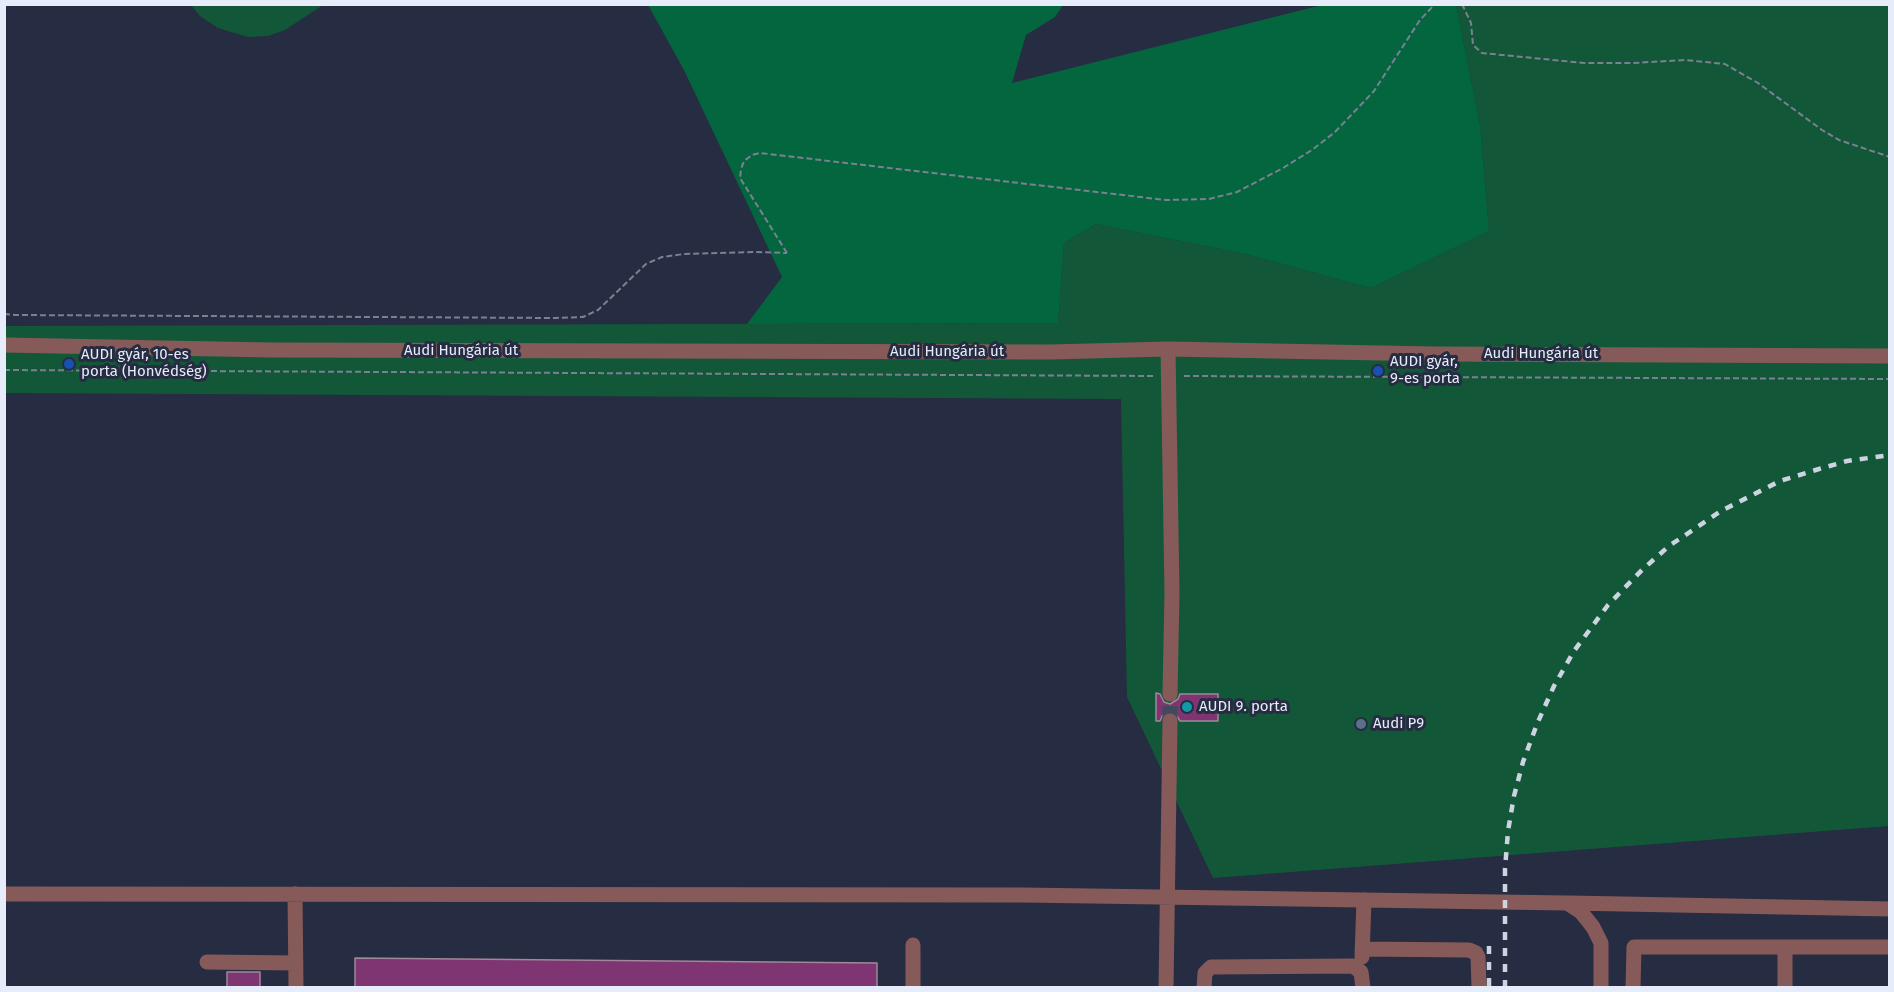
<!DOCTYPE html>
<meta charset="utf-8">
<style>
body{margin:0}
#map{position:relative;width:1894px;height:992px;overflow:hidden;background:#262c41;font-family:"Fira Sans",sans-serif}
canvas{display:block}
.frame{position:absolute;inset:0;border:6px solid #e7ecfa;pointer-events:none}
</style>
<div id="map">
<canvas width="1894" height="992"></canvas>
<div class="frame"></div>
</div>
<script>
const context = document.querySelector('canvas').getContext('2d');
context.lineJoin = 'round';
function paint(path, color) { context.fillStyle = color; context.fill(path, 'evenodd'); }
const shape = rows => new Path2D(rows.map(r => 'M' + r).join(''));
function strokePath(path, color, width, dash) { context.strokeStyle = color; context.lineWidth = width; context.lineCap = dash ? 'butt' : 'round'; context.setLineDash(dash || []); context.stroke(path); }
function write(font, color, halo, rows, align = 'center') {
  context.font = font + ' "Fira Sans",sans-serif'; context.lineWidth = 6; context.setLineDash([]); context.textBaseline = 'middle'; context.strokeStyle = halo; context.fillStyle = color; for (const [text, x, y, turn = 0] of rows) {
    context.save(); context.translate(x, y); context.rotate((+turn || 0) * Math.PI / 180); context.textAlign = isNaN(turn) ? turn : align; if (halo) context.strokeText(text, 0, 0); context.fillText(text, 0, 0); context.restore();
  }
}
paint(shape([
 [191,5,323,5,285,30,268,36,248,37,218,28,200,16],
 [1456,5,1889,5,1889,826,1213,878,1127,697,1121,399,5,393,5,326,1058,323,1064,243,1096,224,1245,254,1371,288,1489,231,1480,125]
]), '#125838');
paint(shape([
 [648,5,1063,5,1055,17,1026,35,1012,83,1322,5,1456,5,1480,125,1489,231,1371,288,1245,254,1096,224,1064,243,1058,323,747,324,782,277,684,70]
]), '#04663f');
const building = shape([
 [1156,693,1160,694,1164,702,1170,704,1178,699,1180,694,1218,694,1218,721,1180,721,1175,713,1170,711,1162,716,1160,721,1156,721,1156,693],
 [355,958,877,963,877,987,355,987,355,958],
 [227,972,260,972,260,987,227,987,227,972]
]);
paint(building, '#7e3571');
strokePath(building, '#a0889a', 1.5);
strokePath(shape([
 [1170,721,1170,694]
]), '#43495d', 15, [15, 8]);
strokePath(shape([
 [1462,4,1471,23,1473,45,1482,53,1584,63,1633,63,1685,60,1725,64,1758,83,1822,130,1839,140,1890,157],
 [787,253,740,178,741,169,744,161,752,155,760,153,1166,200,1209,199,1237,192,1283,168,1312,150,1335,132,1374,91,1420,20,1435,4],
 [4,314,15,315,555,318,583,317,598,310,646,264,662,257,684,254,756,252,787,253],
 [4,370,1155,376],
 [1184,376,1890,379]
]), '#7b8092', 2, [6, 3]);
strokePath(shape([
 [4,345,271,350,1050,352,1168,349,1434,354,1890,356],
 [1168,349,1172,593,1170,694],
 [4,894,1023,895,1567,903,1581,912,1593,927,1601,943,1601,988],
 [295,894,296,988],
 [1569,903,1890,909],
 [913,945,913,988],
 [1362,949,1469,950,1476,953,1478,957,1479,988],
 [1362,957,1364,900],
 [207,962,296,963],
 [1166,988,1170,721],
 [1204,988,1205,973,1211,967,1353,966,1361,972,1363,988],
 [1633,988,1634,947,1890,947],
 [1785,988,1785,947]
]), '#865a59', 15);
strokePath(shape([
 [1489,946,1489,988],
 [1505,988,1505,869,1508,831,1514,796,1523,762,1537,724,1554,686,1574,651,1608,605,1642,570,1669,546,1721,511,1780,481,1819,469,1847,461,1890,455]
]), '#ced3e2', 4.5, [8, 8]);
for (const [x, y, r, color] of [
 [69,364,6,"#1a4fb4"],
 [1378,371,6,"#1a4fb4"],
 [1187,707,6,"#0f9aa8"],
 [1361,724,6,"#5c6f8a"]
]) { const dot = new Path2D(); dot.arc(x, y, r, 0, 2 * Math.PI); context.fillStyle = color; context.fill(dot); strokePath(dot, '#262c41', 2); }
write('15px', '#e7ecfa', '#262c41', [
 ["Audi Hungária út",461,351],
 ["Audi Hungária út",947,352],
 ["Audi Hungária út",1541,354]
]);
write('15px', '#e7ecfa', '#262c41', [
 ["AUDI gyár, 10-es",81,355],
 ["porta (Honvédség)",81,372],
 ["AUDI gyár,",1390,362],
 ["9-es porta",1390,379],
 ["AUDI 9. porta",1199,707],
 ["Audi P9",1373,724]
], 'left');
</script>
